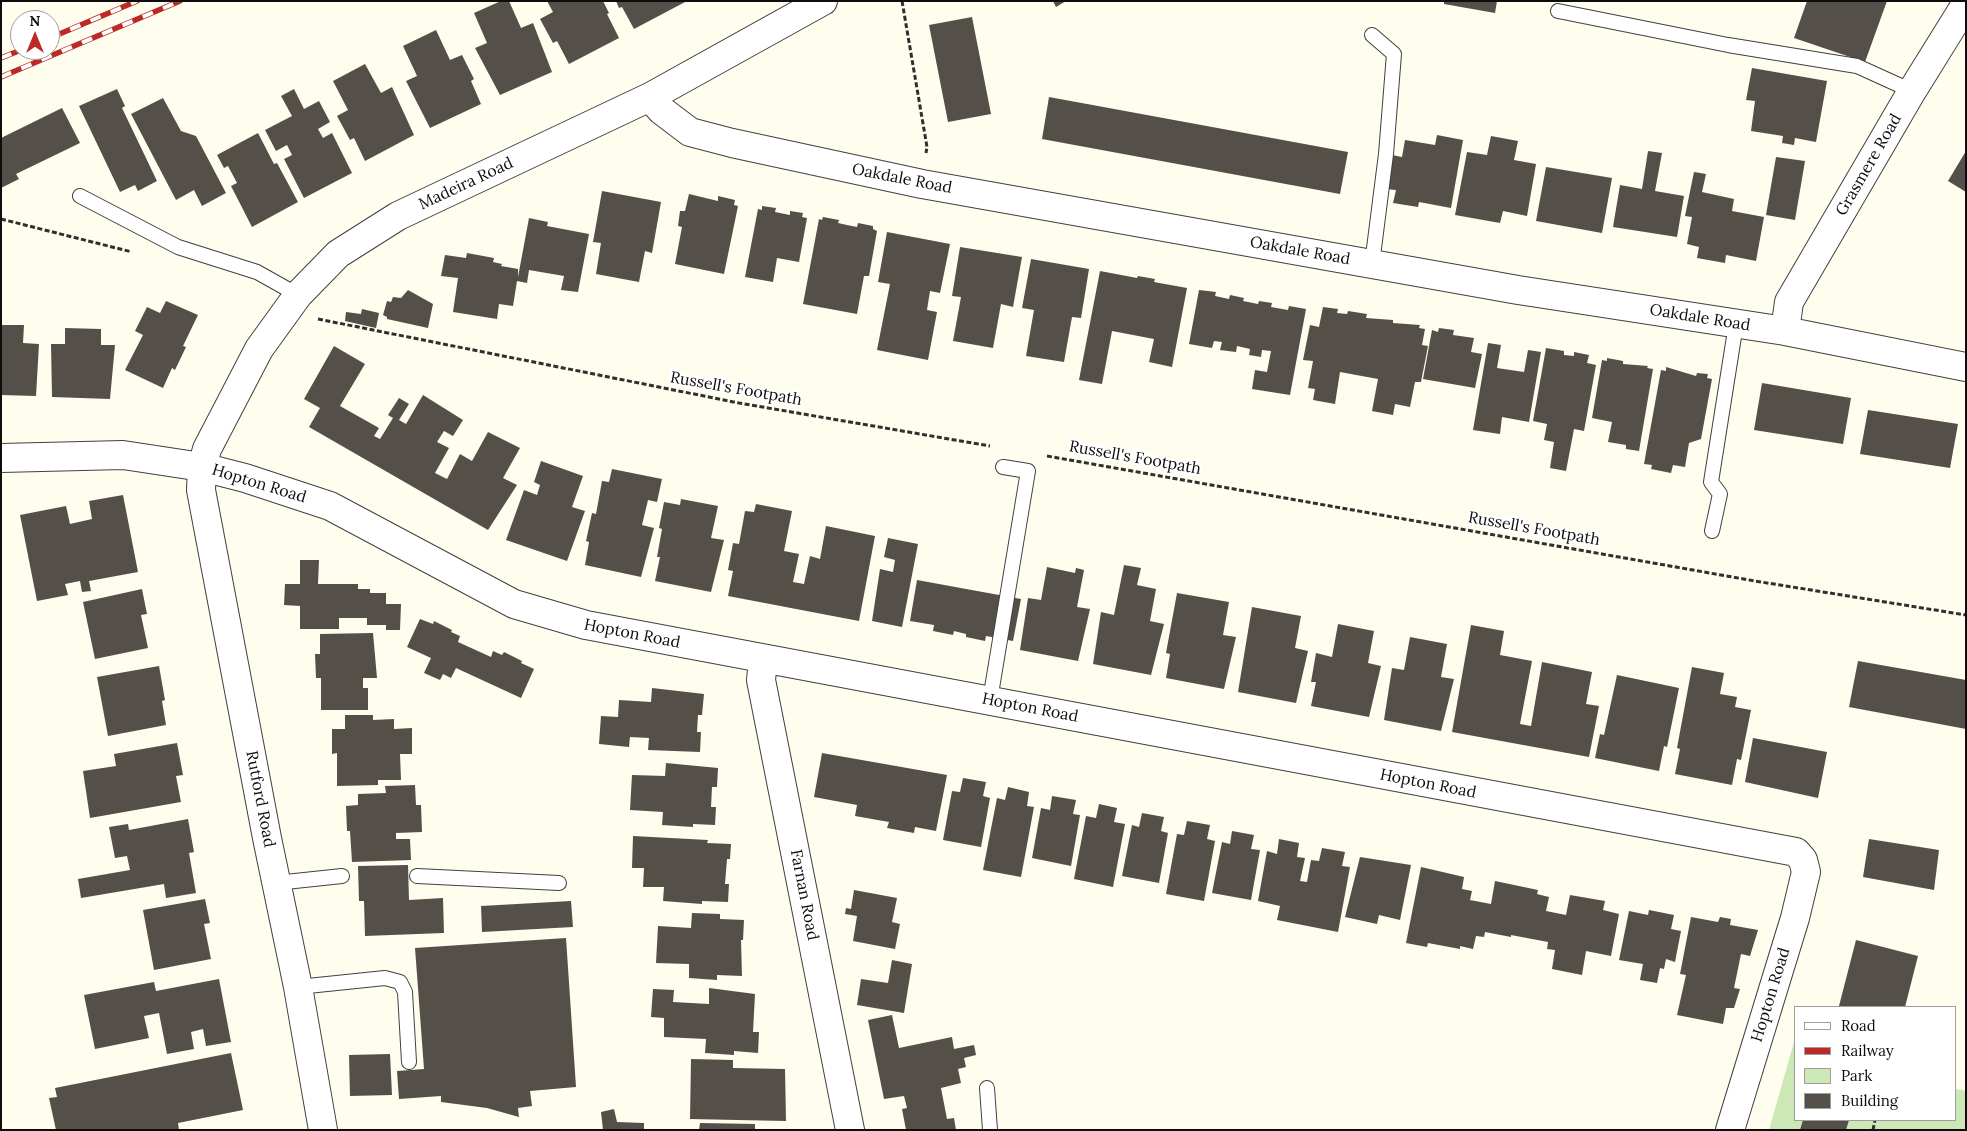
<!DOCTYPE html>
<style>
body{margin:0}
#map{position:relative;width:1967px;height:1131px;overflow:hidden;background:#fffded;font-family:Lora,serif}
canvas{display:block}
.frame{position:absolute;inset:0;border:2px solid #0d0d0d;pointer-events:none}
.legend{position:absolute;left:1794px;top:1006px;width:162px;height:115px;box-sizing:border-box;background:#fff;border:1px solid #9e9e9e;margin:0;padding:6px 9px;list-style:none;font-size:15px;color:#0d0d0d}
.legend li{display:flex;align-items:center;gap:10px;height:25px}
.legend b{width:25px;border:1px solid #9e9e9e}
.north{position:absolute;left:10px;top:10px;width:50px;height:50px;box-sizing:border-box;background:#fff;border:1px solid #9e9e9e;border-radius:50%;rotate:0deg;font-size:14px;font-weight:700;line-height:20px;text-align:center;color:#0d0d0d}
.north::after{content:'';display:block;margin:auto;width:18px;height:22px;background:#bb2a27;clip-path:polygon(50% 0,100% 100%,50% 72%,0 100%)}
</style>
<div id="map">
<canvas width="1967" height="1131"></canvas>
<div class="frame"></div>
<ul class="legend">
<li><b style="height:6px;background:#fff"></b>Road</li>
<li><b style="height:6px;background:#bb2a27"></b>Railway</li>
<li><b style="height:14px;background:#cde8b7"></b>Park</li>
<li><b style="height:14px;background:#554f49"></b>Building</li>
</ul>
<div class="north">N</div>
</div>
<script>
const context = document.querySelector('canvas').getContext('2d');
context.lineJoin = 'round';
function paint(path, color) { context.fillStyle = color; context.fill(path, 'evenodd'); }
const shape = rows => new Path2D(rows.map(r => 'M' + r).join(''));
function strokePath(path, color, width, dash) { context.strokeStyle = color; context.lineWidth = width; context.lineCap = dash ? 'butt' : 'round'; context.setLineDash(dash || []); context.stroke(path); }
function write(font, color, halo, rows, align = 'center') {
  context.font = font + ' Lora,serif'; context.lineWidth = 5; context.setLineDash([]); context.textBaseline = 'middle'; context.strokeStyle = halo; context.fillStyle = color; for (const [text, x, y, turn = 0] of rows) {
    context.save(); context.translate(x, y); context.rotate((+turn || 0) * Math.PI / 180); context.textAlign = isNaN(turn) ? turn : align; if (halo) context.strokeText(text, 0, 0); context.fillText(text, 0, 0); context.restore();
  }
}
paint(shape([
 [1796,1035,1796,1120,1956,1120,1956,1089,1966,1091,1966,1130,1769,1130]
]), '#cde8b7');
paint(shape([
 [501,1,509,1,521,28,533,23,552,72,500,95,475,48,487,43,474,13],
 [547,1,603,1,609,13,607,14,619,38,569,64,557,41,553,43,540,19,553,12],
 [616,1,687,1,634,29,622,7,619,8],
 [1053,1,1066,1,1056,7],
 [1444,1,1497,1,1495,13,1444,4],
 [1807,1,1887,1,1865,62,1794,38],
 [972,17,991,114,948,122,929,25],
 [436,30,450,60,462,55,474,79,471,81,481,104,430,128,406,81,417,76,403,46],
 [365,64,381,93,392,87,414,135,365,161,354,138,350,140,337,116,348,110,333,81],
 [1752,68,1827,81,1816,142,1795,138,1794,145,1782,143,1783,136,1751,131,1755,101,1746,100],
 [117,89,125,106,122,108,157,181,138,191,135,185,120,192,79,106],
 [294,89,304,109,319,101,330,122,318,129,323,138,332,133,352,173,304,198,284,159,292,155,287,145,276,151,265,130,292,116,281,96],
 [1049,97,1348,152,1340,194,1042,139],
 [163,98,181,131,196,136,226,193,202,206,194,190,176,200,131,114],
 [62,108,80,143,16,174,19,179,1,188,1,138],
 [258,133,274,164,277,163,298,202,252,227,231,186,237,183,228,166,224,168,217,155],
 [1437,135,1463,140,1451,208,1419,202,1418,207,1393,203,1396,190,1386,189,1392,155,1402,157,1405,140,1435,145],
 [1491,136,1518,141,1514,160,1536,164,1527,216,1503,211,1500,223,1455,215,1467,152,1487,155],
 [1648,151,1662,153,1655,191,1684,196,1677,237,1613,227,1620,185,1642,189],
 [1966,151,1966,192,1948,181],
 [1776,157,1805,161,1795,220,1766,215],
 [1546,167,1612,178,1602,233,1536,221],
 [1694,172,1706,174,1702,192,1734,199,1732,211,1764,217,1756,261,1726,255,1725,263,1697,258,1699,247,1687,244,1692,217,1685,216],
 [602,191,661,202,652,253,645,251,639,282,596,274,601,243,593,242],
 [689,194,718,201,718,196,735,200,734,205,738,206,724,274,675,264,682,227,678,226,680,211,685,211],
 [762,206,776,208,775,212,790,215,790,211,803,213,802,217,807,218,799,262,777,258,773,282,745,277,758,209,762,210],
 [823,217,839,220,838,223,847,225,857,227,858,223,873,226,873,229,877,231,869,276,864,276,857,314,803,304,819,219,822,220],
 [529,218,548,222,547,226,589,234,578,292,561,290,564,276,529,270,527,283,517,281,513,306,499,304,497,319,453,312,458,278,441,276,445,255,466,258,467,253,494,258,493,262,502,264,501,266,518,269,518,277],
 [887,232,950,244,940,293,930,291,927,310,937,312,928,360,877,350,890,284,878,282],
 [960,247,1022,257,1013,307,1001,304,993,348,953,341,961,297,952,296],
 [1031,259,1089,269,1081,318,1072,317,1064,362,1026,356,1034,310,1022,308],
 [1100,271,1137,278,1138,276,1155,279,1154,282,1187,288,1172,367,1149,362,1154,339,1112,331,1102,384,1079,380],
 [408,290,433,304,428,328,387,319,387,317,383,315,387,301,391,302,393,297,401,298],
 [1199,290,1216,292,1215,296,1229,299,1230,295,1244,298,1243,301,1258,304,1259,301,1272,303,1271,307,1288,310,1289,306,1306,309,1290,395,1252,389,1255,370,1267,372,1271,351,1262,350,1261,357,1249,355,1250,349,1237,346,1236,352,1220,350,1222,342,1214,341,1212,348,1189,344],
 [166,301,198,315,183,346,186,347,175,370,172,368,163,388,125,370,143,335,135,331,147,307,160,313],
 [1323,307,1338,309,1337,313,1347,314,1348,311,1367,314,1366,318,1393,320,1393,323,1420,325,1419,328,1425,329,1422,345,1428,346,1421,382,1415,382,1410,407,1395,404,1393,415,1372,411,1378,379,1340,372,1335,404,1313,400,1315,389,1308,388,1313,361,1303,360,1310,325,1319,327],
 [362,309,379,313,376,328,345,321,346,312,361,314],
 [1,325,24,325,23,343,39,344,36,396,1,395],
 [65,328,101,329,101,345,115,345,110,399,52,397,51,344,65,344],
 [1439,328,1454,330,1453,335,1474,338,1471,352,1482,354,1475,388,1423,379,1432,330,1438,332],
 [1488,343,1501,345,1497,368,1524,372,1528,350,1541,352,1529,422,1502,417,1500,434,1473,430],
 [334,346,365,364,340,406,379,428,374,436,380,439,393,418,388,415,399,398,409,404,399,420,406,424,423,395,463,420,453,436,444,431,437,442,449,448,435,473,447,479,460,454,472,461,488,432,520,448,503,478,517,485,488,530,309,427,320,408,304,399],
 [1546,348,1564,351,1564,355,1574,356,1574,352,1589,355,1587,363,1596,365,1584,431,1574,429,1566,471,1550,468,1554,442,1544,440,1547,424,1533,421],
 [1607,358,1623,361,1623,364,1648,366,1647,368,1653,369,1639,451,1626,449,1626,445,1608,442,1612,422,1592,418,1602,360,1607,361],
 [1666,367,1696,376,1697,373,1708,374,1707,378,1712,379,1701,439,1689,443,1685,467,1673,465,1671,473,1651,469,1652,465,1644,464,1661,370,1666,371],
 [1762,383,1851,398,1843,444,1754,430],
 [1868,410,1958,424,1950,468,1860,454],
 [541,461,583,476,572,507,585,511,567,561,506,540,524,490,537,495,540,485,534,482],
 [612,469,662,479,657,502,648,500,642,525,654,528,641,577,585,565,589,542,586,541,592,513,596,514,602,481,609,482],
 [123,495,138,572,89,581,91,591,82,592,80,581,65,584,68,595,37,601,20,515,66,506,70,524,92,519,89,501],
 [681,499,718,506,711,538,724,540,711,592,655,581,660,557,657,557,662,529,659,528,664,502,680,505],
 [756,504,792,511,784,551,799,554,793,582,804,584,810,556,820,559,826,526,875,536,859,621,728,596,733,571,728,570,733,543,739,544,745,511,754,512],
 [888,538,918,544,902,627,872,621,880,569,893,572,895,560,884,557],
 [300,560,319,560,318,584,358,584,358,589,370,589,370,593,386,593,386,604,401,604,400,630,386,630,386,625,367,625,367,618,339,618,339,629,300,629,300,606,284,605,285,584,300,584],
 [1124,565,1141,568,1137,585,1156,589,1150,621,1164,624,1151,675,1093,664,1101,612,1114,615],
 [1047,567,1075,573,1076,568,1084,570,1077,607,1090,609,1078,661,1020,650,1028,598,1041,600],
 [917,580,1021,599,1013,641,986,636,985,641,966,637,966,634,954,631,953,635,933,631,934,625,910,621],
 [142,589,147,614,141,615,148,648,95,659,83,602],
 [1177,593,1229,602,1223,635,1236,637,1224,689,1166,678,1170,654,1166,653],
 [1252,607,1301,616,1295,648,1308,651,1296,703,1238,692],
 [420,619,433,624,434,621,452,630,451,632,460,636,458,642,491,657,493,651,502,655,504,652,522,661,521,663,534,669,521,698,456,668,451,678,443,674,440,680,424,673,431,658,407,647],
 [1338,624,1374,631,1368,663,1381,666,1369,717,1311,706,1316,682,1311,682,1316,653,1332,657],
 [1471,625,1504,631,1500,655,1532,661,1520,724,1531,726,1542,662,1592,672,1586,704,1599,706,1589,757,1452,732],
 [373,633,377,678,363,678,363,688,368,688,368,710,321,710,321,678,316,678,315,654,320,654,320,634],
 [1410,637,1447,644,1441,677,1454,679,1441,731,1384,720,1392,668,1404,670],
 [1858,661,1966,680,1966,729,1849,707],
 [159,666,165,700,162,701,166,725,108,736,97,677],
 [1692,667,1724,673,1720,694,1737,697,1735,707,1751,710,1741,760,1737,759,1732,785,1675,774,1680,749,1677,748],
 [1617,675,1679,688,1667,747,1664,746,1659,771,1595,758,1600,734,1604,735],
 [652,688,704,694,702,715,698,715,697,732,701,732,700,752,648,750,649,738,630,737,629,747,599,744,601,716,618,717,619,700,651,702],
 [345,715,373,715,373,720,394,719,394,729,412,728,412,754,400,754,401,780,378,780,378,785,337,786,337,753,332,754,332,729,345,729],
 [1753,738,1827,752,1818,798,1745,782],
 [177,743,183,775,176,776,181,802,90,818,83,771,116,766,114,754],
 [822,753,947,775,936,831,915,827,914,833,887,828,889,822,855,816,857,805,814,797],
 [666,763,718,768,717,787,712,787,711,807,716,807,715,825,693,824,693,827,662,825,663,812,630,810,632,775,665,776],
 [963,778,986,782,983,796,990,798,981,847,943,840,952,791,960,792],
 [415,785,416,805,421,805,422,832,396,833,396,839,410,839,411,860,352,862,350,831,347,831,346,806,358,805,358,794,386,793,385,786],
 [1008,787,1029,792,1027,806,1034,807,1021,877,983,870,997,798,1005,800],
 [1052,796,1076,800,1073,814,1080,815,1071,866,1032,858,1041,808,1050,810],
 [1099,804,1117,808,1114,822,1125,824,1113,887,1074,879,1086,816,1096,818],
 [1142,813,1164,817,1161,831,1168,833,1159,883,1122,876,1132,825,1139,827],
 [188,819,194,852,189,853,196,893,166,898,164,884,81,898,78,879,130,870,127,856,115,858,109,827,128,824,129,830],
 [1187,821,1210,825,1207,839,1215,841,1204,901,1166,894,1177,834,1184,835],
 [1232,831,1254,835,1251,849,1260,850,1251,900,1212,893,1222,842,1230,844],
 [633,836,708,840,707,843,731,844,730,859,727,859,725,884,729,884,728,902,702,901,702,904,663,901,664,887,643,887,644,868,632,868],
 [1279,839,1299,843,1297,857,1305,858,1300,881,1307,882,1311,860,1319,861,1322,848,1345,852,1342,866,1350,867,1338,932,1277,920,1280,906,1258,901,1267,851,1277,854],
 [1869,839,1939,850,1934,890,1863,877],
 [1360,857,1411,865,1400,920,1379,915,1377,924,1345,917],
 [408,865,409,900,443,898,444,933,365,936,364,901,359,901,358,866],
 [1421,867,1464,877,1462,889,1472,891,1470,900,1491,904,1495,881,1538,890,1537,894,1549,897,1546,911,1566,915,1570,895,1605,901,1603,910,1619,914,1611,956,1586,951,1582,975,1552,969,1555,950,1547,949,1548,942,1511,935,1511,937,1485,932,1484,937,1476,936,1473,949,1460,946,1460,949,1428,943,1427,947,1406,943],
 [854,890,897,898,892,922,900,924,895,949,853,941,857,916,845,914,846,908,851,909],
 [205,899,210,923,204,924,211,959,154,970,143,910],
 [571,901,573,927,482,932,481,906],
 [1649,910,1674,915,1671,929,1681,931,1675,962,1666,959,1664,969,1660,968,1657,983,1640,980,1643,964,1619,960,1629,911,1648,915],
 [692,913,720,914,720,919,744,920,743,940,741,940,742,976,717,975,717,980,689,978,689,964,656,963,658,926,691,928],
 [1691,917,1718,922,1720,917,1731,919,1730,925,1758,930,1750,956,1741,954,1734,988,1740,989,1734,1008,1726,1008,1723,1024,1677,1015,1686,975,1680,974],
 [566,938,576,1087,530,1091,532,1106,518,1108,519,1117,487,1108,441,1102,441,1096,399,1099,397,1071,424,1069,415,948],
 [1856,940,1918,956,1905,1007,1839,1006],
 [892,960,912,964,904,1013,857,1005,861,979,888,983],
 [219,979,231,1042,206,1046,203,1029,191,1032,194,1049,167,1054,159,1013,144,1016,149,1038,95,1049,84,995,154,982,156,991],
 [709,988,755,994,753,1032,759,1032,758,1053,734,1051,734,1055,705,1053,706,1039,664,1037,664,1018,651,1017,653,989,674,990,673,1002,709,1004],
 [892,1015,899,1048,952,1037,954,1049,974,1045,976,1055,964,1058,966,1067,958,1069,961,1083,941,1088,947,1119,954,1118,956,1130,906,1130,902,1109,907,1108,904,1096,884,1099,868,1020],
 [231,1053,243,1110,178,1123,179,1130,56,1130,49,1098,57,1097,55,1088],
 [390,1054,392,1095,350,1096,349,1055],
 [691,1059,733,1060,733,1068,785,1069,786,1121,690,1119],
 [614,1109,617,1122,644,1123,644,1130,603,1130,601,1112],
 [1803,1120,1849,1120,1846,1130,1800,1130],
 [700,1123,755,1124,755,1130,699,1130]
]), '#554f49');
const lane = shape([
 [1558,11,1728,45,1857,66,1912,91],
 [80,196,178,247,257,272,298,295],
 [1372,264,1386,154,1394,54,1372,35],
 [1712,531,1720,494,1711,482,1736,324],
 [990,700,1028,471,1003,467],
 [417,876,559,883],
 [276,883,342,876],
 [298,987,385,978,400,982,405,992,409,1062],
 [987,1088,990,1130]
]);
const street = shape([
 [650,97,661,110,690,132,732,143,922,184,1518,290,1785,331,1966,367],
 [1785,331,1789,302,1912,91,1966,4],
 [1,458,123,455,202,467,245,478,330,506,514,604,586,625,1796,852,1803,860,1806,872,1795,918,1730,1130],
 [763,660,761,680,850,1130],
 [323,1130,298,987,267,838,201,490,202,467,207,449,259,349,298,295,338,254,398,216,650,97,823,1]
]);
strokePath(lane, '#404040', 16);
strokePath(street, '#404040', 30);
strokePath(shape([
 [902,1,927,147,926,153],
 [1,219,132,252],
 [318,319,739,403,990,446],
 [1047,456,1755,581,1966,615],
 [1873,1130,1875,1120]
]), '#2f2f2f', 3, [5, 2.5]);
strokePath(lane, '#fff', 14);
strokePath(street, '#fff', 28);
const rail = shape([
 [50,38,137,1],
 [1,58,21,50],
 [1,77,180,1]
]);
strokePath(rail, '#bb2a27', 5.5);
strokePath(rail, '#fff', 4, [11]);
write('16px', '#0d0d0d', '#fff', [
 ["Grasmere Road",1869,165,-60],
 ["Oakdale Road",902,179,11],
 ["Madeira Road",466,184,-25],
 ["Oakdale Road",1300,251,10],
 ["Oakdale Road",1700,318,9],
 ["Russell's Footpath",736,389,10],
 ["Russell's Footpath",1135,458,10],
 ["Hopton Road",259,484,17],
 ["Russell's Footpath",1534,529,10],
 ["Hopton Road",632,634,11],
 ["Hopton Road",1030,708,11],
 ["Hopton Road",1428,784,11],
 ["Rutford Road",260,799,79],
 ["Farnan Road",804,895,79],
 ["Hopton Road",1771,995,-73]
]);
</script>
